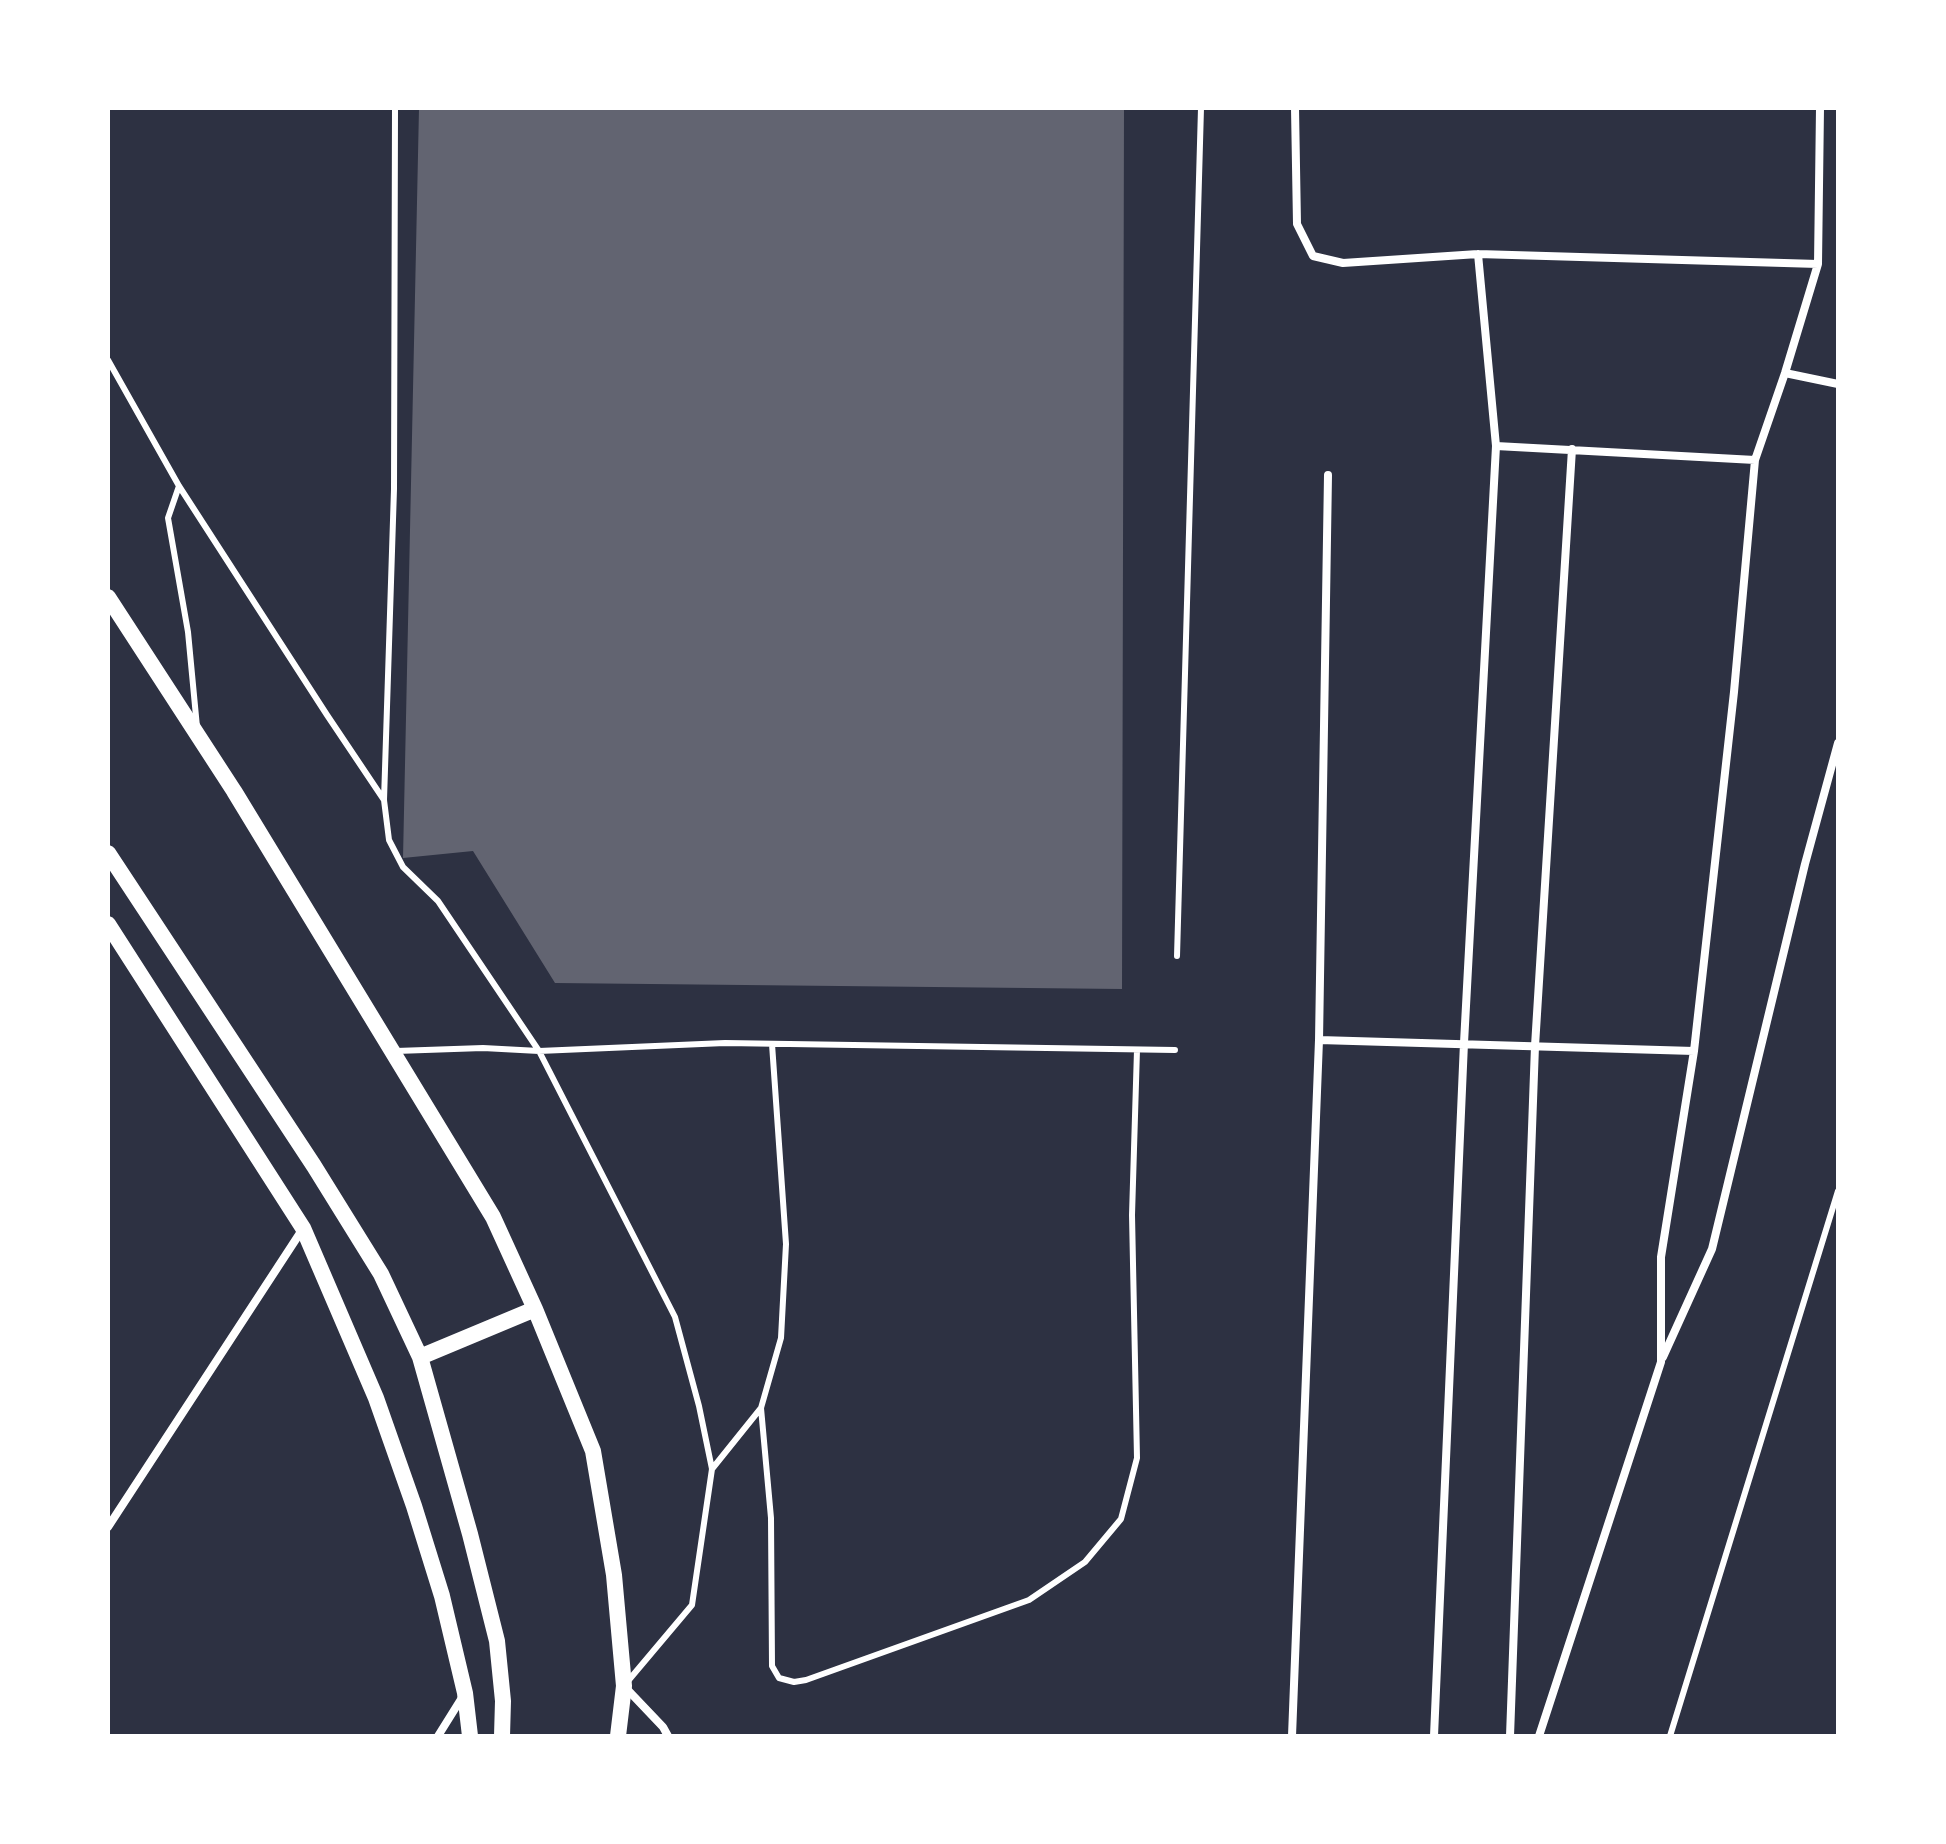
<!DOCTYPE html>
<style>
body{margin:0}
#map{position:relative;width:1946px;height:1844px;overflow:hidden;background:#2d3142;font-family:"Sofia Sans Condensed",sans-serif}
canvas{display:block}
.frame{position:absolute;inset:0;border:110px solid #fff;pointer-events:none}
</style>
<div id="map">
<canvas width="1946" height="1844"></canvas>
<div class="frame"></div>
</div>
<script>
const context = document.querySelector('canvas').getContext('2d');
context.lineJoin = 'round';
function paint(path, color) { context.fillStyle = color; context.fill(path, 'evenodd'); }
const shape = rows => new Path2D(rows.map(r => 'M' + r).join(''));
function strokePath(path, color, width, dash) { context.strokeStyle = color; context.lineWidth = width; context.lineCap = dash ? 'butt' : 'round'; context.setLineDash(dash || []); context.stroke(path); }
paint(shape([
 [419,108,1124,108,1122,989,555,983,473,851,403,858]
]), '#626471');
strokePath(shape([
 [395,108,394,489,384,800,389,840,403,867,438,901,539,1051,675,1317,699,1406,712,1469,692,1605,628,1681],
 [108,360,179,486,327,715,384,800],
 [179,486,168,518,188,632,197,727],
 [1177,956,1201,108],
 [772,1044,786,1244,781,1338,761,1408,771,1518,772,1666,779,1678,794,1682,806,1680,1029,1600,1085,1562,1121,1519,1137,1458,1132,1215,1137,1050],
 [396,1051,483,1048,539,1051,725,1043,1175,1050],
 [712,1469,761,1408],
 [1670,1736,1838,1191]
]), '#fff', 6);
strokePath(shape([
 [1295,108,1297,224,1313,256,1343,263,1478,254,1818,264],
 [1785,373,1838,384],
 [1496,446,1755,460],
 [1319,1040,1694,1051],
 [1663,1357,1712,1249,1805,864,1838,743],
 [108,1527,302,1230],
 [624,1686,663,1727,668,1736],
 [438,1736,463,1696],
 [1292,1736,1319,1040,1328,475],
 [1434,1736,1464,1043,1496,446,1478,254],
 [1510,1736,1535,1046,1572,449],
 [1539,1736,1661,1362,1661,1257,1694,1051,1734,692,1755,460,1785,373,1818,264,1820,108]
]), '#fff', 8);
strokePath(shape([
 [108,597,234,791,493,1217,535,1309,593,1451,614,1575,624,1686,618,1736],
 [108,853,314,1166,381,1274,420,1357,470,1534,497,1641,503,1701,502,1736],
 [108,924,303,1228,376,1398,414,1506,442,1596,465,1693,470,1736],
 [420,1357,535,1309]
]), '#fff', 16);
</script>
